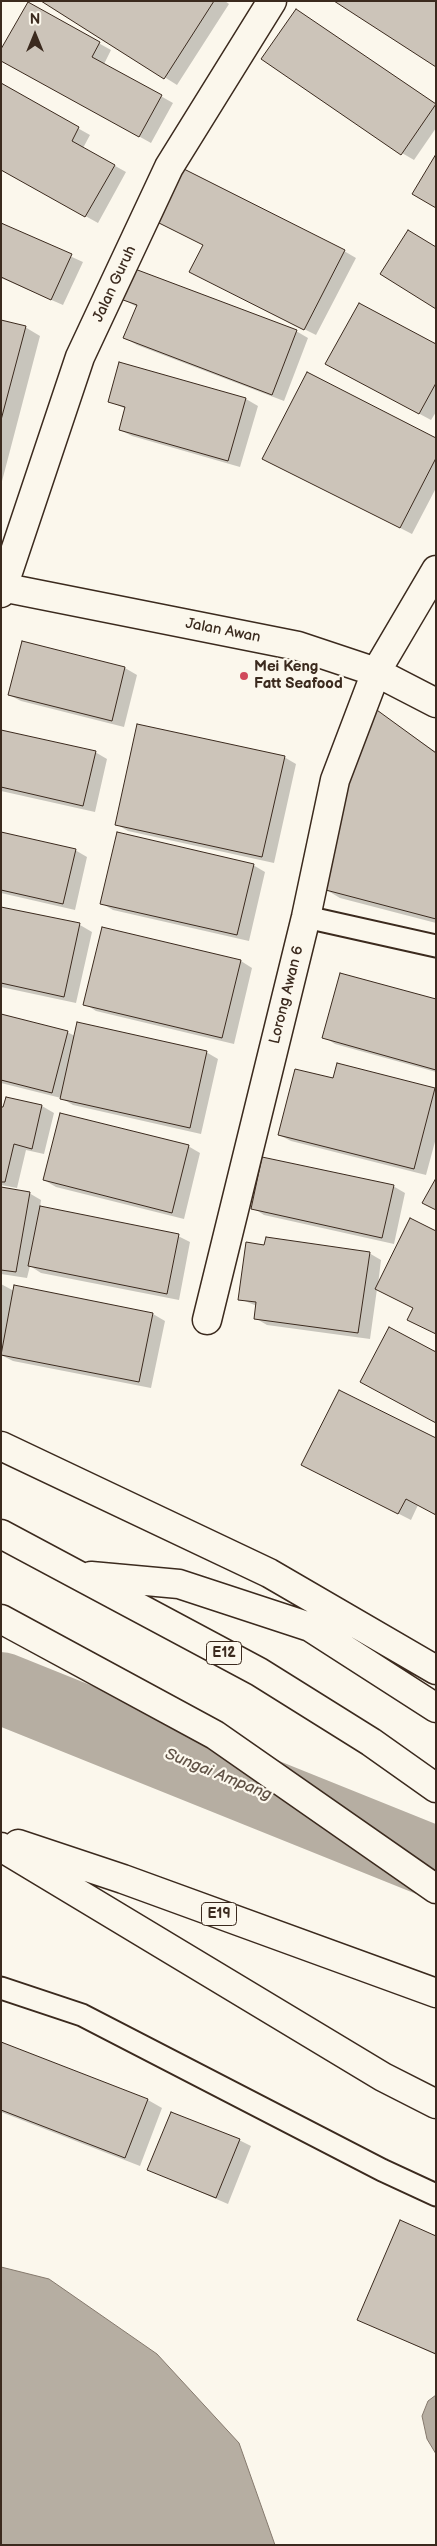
<!DOCTYPE html>
<style>
body{margin:0}
#map{position:relative;width:437px;height:2546px;overflow:hidden;background:#fbf7ec;font-family:"Balsamiq Sans",sans-serif}
canvas{display:block}
.frame{position:absolute;inset:0;border:2px solid #3b2a1e;pointer-events:none}
.north{position:absolute;left:10px;top:10px;width:50px;height:50px;-webkit-text-stroke:4px #fbf7ec;paint-order:stroke;rotate:0deg;font-size:14px;font-weight:700;line-height:20px;text-align:center;color:#3b2a1e}
.north::after{content:'';display:block;margin:auto;width:18px;height:22px;background:#3b2a1e;clip-path:polygon(50% 0,100% 100%,50% 72%,0 100%)}
</style>
<div id="map">
<canvas width="437" height="2546"></canvas>
<div class="frame"></div>
<div class="north">N</div>
</div>
<script>
const context = document.querySelector('canvas').getContext('2d');
context.lineJoin = 'round';
function fillPath(path, color) {
  context.fillStyle = color;
  context.fill(path, 'evenodd');
}
function toPath(rows) {
  const path = new Path2D();
  for (const r of rows) {
    path.moveTo(r[0], r[1]);
    for (let i = 2; i < r.length; i += 2) path.lineTo(r[i], r[i + 1]);
  }
  return path;
}
function stroke(path, color, width, dash) {
  context.strokeStyle = color;
  context.lineWidth = width;
  context.lineCap = dash ? 'butt' : 'round';
  context.setLineDash(dash || []);
  context.stroke(path);
}
function drawText(font, color, halo, rows, align = 'center') {
  context.font = font + ' "Balsamiq Sans",sans-serif';
  context.lineWidth = 4.5;
  context.setLineDash([]);
  context.textBaseline = 'middle';
  context.strokeStyle = halo;
  context.fillStyle = color;
  for (const [text, x, y, turn = 0] of rows) {
    context.save();
    context.translate(x, y);
    context.rotate((+turn || 0) * Math.PI / 180);
    context.textAlign = isNaN(turn) ? turn : align;
    if (halo) context.strokeText(text, 0, 0);
    context.fillText(text, 0, 0);
    context.restore();
  }
}
const water = toPath([
 [1,2267,49,2279,157,2354,239,2443,275,2545,1,2545,1,2267],
 [436,2395,436,2454,427,2439,422,2416,428,2401,436,2395]
]);
fillPath(water, '#b6aea2');
stroke(water, '#85796d', 1);
fillPath(toPath([
 [44,1,225,1,229,4,177,85],
 [28,4,111,50,104,64,173,103,151,143,1,60],
 [296,10,436,104,436,128,414,160,402,153],
 [1,85,90,135,83,148,126,172,98,223,1,169],
 [1,225,83,262,63,305,1,278],
 [344,251,356,258,316,335,202,278],
 [117,296,296,331,308,338,284,401,137,345,125,338,137,307],
 [1,321,25,327,40,336,1,485],
 [436,346,436,412,431,420,339,371],
 [120,363,246,399,258,406,240,467,132,436,120,430,126,409,109,401],
 [436,439,436,488,412,534,276,465],
 [125,668,137,675,124,727,21,701,9,695],
 [371,707,436,752,436,923,340,898,323,888],
 [1,731,95,752,107,759,95,812,1,791],
 [284,757,296,764,274,863,128,831,116,824],
 [1,833,75,850,87,857,75,910,1,893],
 [253,865,265,872,249,941,113,910,101,903],
 [1,908,80,925,92,932,76,1003,1,987],
 [241,961,252,968,234,1044,96,1011,85,1004],
 [436,1001,436,1072,335,1044,324,1037],
 [1,1015,67,1032,75,1036,206,1052,218,1059,201,1134,73,1105,61,1098,1,1083],
 [334,1079,436,1090,436,1138,426,1175,291,1141,279,1135],
 [7,1098,42,1106,54,1113,44,1154,26,1150,17,1188,1,1185,1,1108,4,1109],
 [188,1146,200,1153,184,1219,56,1187,44,1180],
 [393,1186,405,1193,394,1244,264,1215,253,1208],
 [1,1188,29,1193,41,1200,40,1208,178,1236,190,1242,179,1300,41,1273,30,1266,27,1278,1,1274],
 [436,1232,436,1334,409,1320,414,1308,377,1289,370,1339,267,1325,255,1318,257,1306,240,1299,369,1253,381,1260,378,1285],
 [1,1284,14,1291,15,1286,153,1314,165,1321,151,1388,13,1361,1,1355],
 [436,1440,418,1505,411,1520,314,1471],
 [1,2043,148,2100,162,2108,140,2166,1,2112],
 [239,2140,251,2146,228,2204,149,2170],
 [436,2237,436,2355,358,2319]
]), '#0003');
stroke(toPath([
 [1,1688,436,1863]
]), '#b6aea2', 72);
const building = toPath([
 [41,1,214,1,164,79,41,1],
 [334,1,436,1,436,67,334,1],
 [28,2,100,42,92,57,162,95,139,137,1,61,1,49,28,2],
 [296,9,436,104,401,155,261,59,296,9],
 [1,83,79,127,72,141,115,165,85,217,1,170,1,83],
 [436,154,436,208,412,194,436,154],
 [176,165,345,250,304,330,189,272,203,245,149,218,176,165],
 [1,223,72,254,51,300,1,277,1,223],
 [408,230,436,247,436,309,380,274,408,230],
 [127,266,297,330,272,395,123,338,137,305,115,297,127,266],
 [359,303,436,344,436,383,419,414,325,364,359,303],
 [1,320,26,326,1,420,1,320],
 [119,362,246,398,228,461,119,430,125,407,108,402,119,362],
 [307,372,436,438,436,458,400,528,262,459,307,372],
 [22,641,125,667,112,721,8,695,22,641],
 [370,705,436,753,436,919,322,889,343,782,370,705],
 [137,724,285,756,262,857,115,825,137,724],
 [1,730,96,751,83,806,1,787,1,730],
 [1,832,76,849,63,904,1,890,1,832],
 [117,832,254,864,237,935,100,904,117,832],
 [1,907,80,923,64,997,1,983,1,907],
 [102,927,241,960,222,1038,83,1005,102,927],
 [340,973,436,999,436,1070,322,1038,340,973],
 [1,1014,68,1031,52,1093,1,1080,1,1014],
 [77,1022,207,1051,190,1128,60,1099,77,1022],
 [337,1063,435,1088,414,1169,278,1135,295,1069,333,1078,337,1063],
 [6,1097,42,1105,32,1149,14,1144,5,1182,1,1182,1,1107,3,1107,6,1097],
 [60,1113,189,1145,172,1213,43,1180,60,1113],
 [262,1157,394,1185,382,1238,251,1209,262,1157],
 [436,1178,436,1210,422,1203,436,1178],
 [1,1187,30,1192,16,1272,1,1270,1,1187],
 [40,1206,179,1234,167,1294,28,1266,40,1206],
 [410,1218,436,1231,436,1334,407,1320,413,1308,375,1289,410,1218],
 [266,1237,370,1252,358,1333,254,1319,256,1302,238,1300,246,1242,264,1245,266,1237],
 [14,1285,153,1313,139,1382,1,1355,14,1285],
 [389,1327,436,1352,436,1423,360,1382,389,1327],
 [339,1390,436,1438,436,1515,406,1499,398,1514,301,1465,339,1390],
 [1,2042,148,2099,125,2158,1,2110,1,2042],
 [171,2112,240,2139,216,2198,147,2170,171,2112],
 [400,2220,436,2236,436,2354,357,2320,400,2220]
]);
fillPath(building, '#ccc4b9');
stroke(building, '#3b2a1e', 1);
const lane = toPath([
 [306,917,436,946],
 [1,1988,82,2015,382,2170,436,2195]
]);
const street = toPath([
 [1,587,298,646,376,672,436,703],
 [1,593,80,357,169,167,272,1],
 [207,1320,306,917,335,780,376,672,436,570]
]);
const highway = toPath([
 [1,1446,269,1573,436,1670],
 [1,1534,259,1672,371,1742,436,1788],
 [91,1576,179,1584,310,1627,436,1708],
 [1,1619,215,1735,436,1889],
 [18,1844,123,1879,436,1993],
 [1,1847,383,2077,436,2104]
]);
stroke(lane, '#3b2a1e', 25);
stroke(street, '#3b2a1e', 31);
stroke(highway, '#3b2a1e', 31);
stroke(lane, '#fbf7ec', 21);
stroke(street, '#fbf7ec', 28);
stroke(highway, '#fbf7ec', 28);
for (const [x, y, r, color] of [
 [244,676,5,"#d1495b"]
]) {
  const dot = new Path2D();
  dot.arc(x, y, r, 0, 2 * Math.PI);
  context.fillStyle = color;
  context.fill(dot);
  stroke(dot, '#fbf7ec', 2);
}
for (const [x, y, w] of [
 [224,1653,35],
 [219,1914,35]
]) {
  const box = new Path2D();
  box.roundRect(x - w / 2, y - 11.5, w, 23, 4);
  context.fillStyle = '#fbf7ec';
  context.fill(box);
  stroke(box, '#3b2a1e', 1);
}
drawText('bold 14px', '#3b2a1e', null, [
 ["E12",224,1653],
 ["E19",219,1914]
]);
drawText('15px', '#3b2a1e', '#fbf7ec', [
 ["Jalan Guruh",115,284,-65],
 ["Jalan Awan",223,631,11],
 ["Lorong Awan 6",287,995,-76]
]);
drawText('bold 15px', '#3b2a1e', '#fbf7ec', [
 ["Mei Keng",254,667],
 ["Fatt Seafood",254,684]
], 'left');
drawText('italic 16px', '#605246', '#fbf7ec', [
 ["Sungai Ampang",218,1775,22]
]);
</script>
